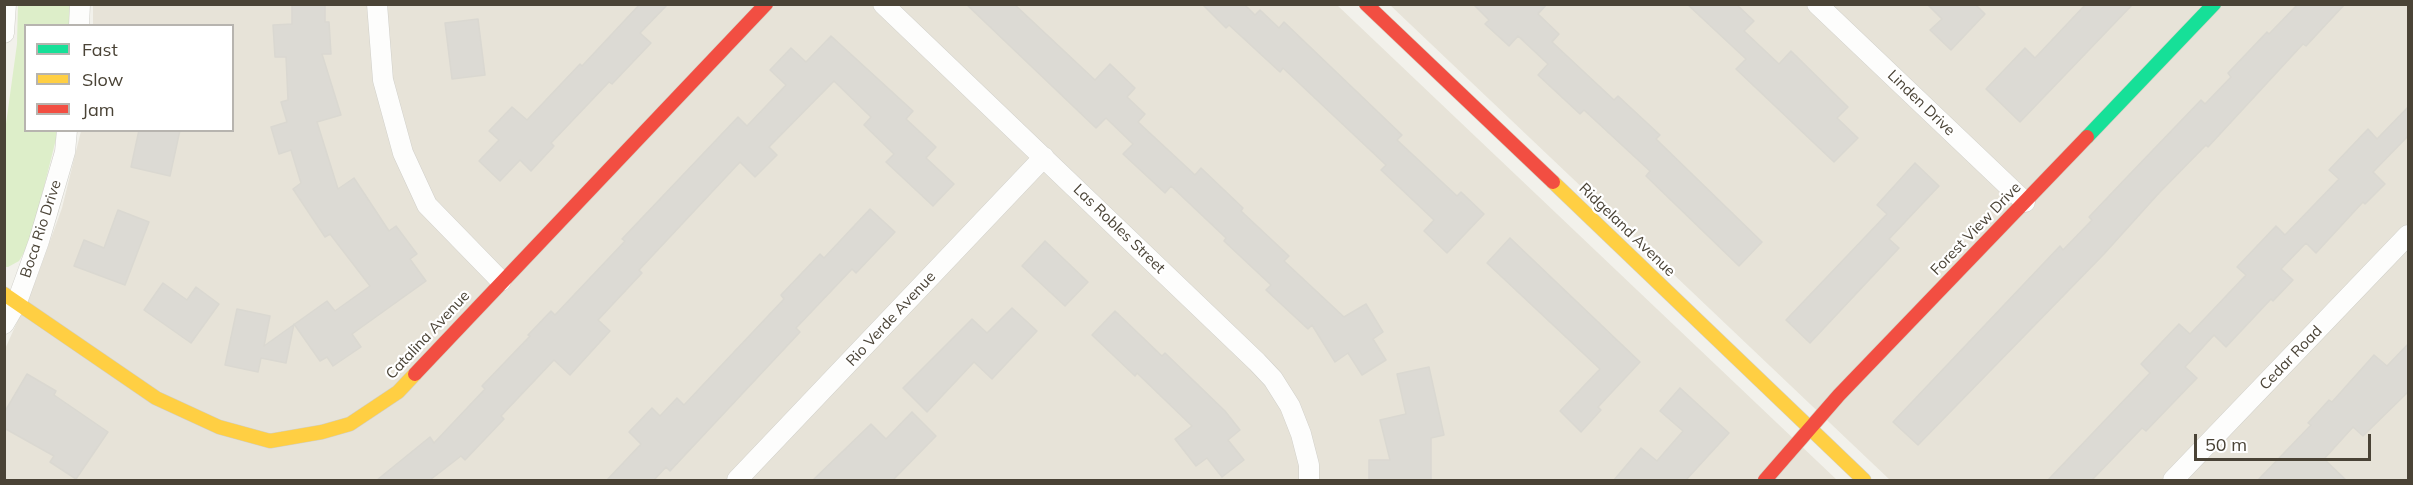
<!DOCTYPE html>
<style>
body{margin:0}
#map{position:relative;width:2413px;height:485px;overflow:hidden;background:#f2f1eb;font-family:Mulish,sans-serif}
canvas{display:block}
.frame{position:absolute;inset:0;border:6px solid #4a4336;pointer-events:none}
.legend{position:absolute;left:24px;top:24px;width:210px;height:108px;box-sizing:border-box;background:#fff;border:2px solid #b7b4af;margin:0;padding:8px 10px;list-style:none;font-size:18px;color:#4a4336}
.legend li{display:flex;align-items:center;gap:12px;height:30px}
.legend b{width:30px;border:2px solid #b7b4af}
.scale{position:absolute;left:2194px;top:434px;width:177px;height:27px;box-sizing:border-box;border:3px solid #4a4336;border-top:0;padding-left:8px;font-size:18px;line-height:21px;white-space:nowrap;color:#4a4336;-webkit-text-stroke:4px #fff;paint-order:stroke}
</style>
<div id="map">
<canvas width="2413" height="485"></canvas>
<div class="frame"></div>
<ul class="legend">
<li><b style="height:8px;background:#16e098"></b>Fast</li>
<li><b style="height:8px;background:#ffcf43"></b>Slow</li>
<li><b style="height:8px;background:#f24e42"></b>Jam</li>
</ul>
<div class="scale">50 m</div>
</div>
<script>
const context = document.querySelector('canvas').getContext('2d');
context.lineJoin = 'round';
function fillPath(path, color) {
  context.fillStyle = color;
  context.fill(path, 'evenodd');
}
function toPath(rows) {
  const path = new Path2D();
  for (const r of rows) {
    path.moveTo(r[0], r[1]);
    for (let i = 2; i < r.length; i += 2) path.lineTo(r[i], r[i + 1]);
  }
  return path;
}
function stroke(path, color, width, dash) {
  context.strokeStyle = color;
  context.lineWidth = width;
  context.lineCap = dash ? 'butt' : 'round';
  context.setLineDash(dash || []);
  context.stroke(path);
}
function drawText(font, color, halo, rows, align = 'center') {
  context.font = font + ' Mulish,sans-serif';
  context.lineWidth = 4.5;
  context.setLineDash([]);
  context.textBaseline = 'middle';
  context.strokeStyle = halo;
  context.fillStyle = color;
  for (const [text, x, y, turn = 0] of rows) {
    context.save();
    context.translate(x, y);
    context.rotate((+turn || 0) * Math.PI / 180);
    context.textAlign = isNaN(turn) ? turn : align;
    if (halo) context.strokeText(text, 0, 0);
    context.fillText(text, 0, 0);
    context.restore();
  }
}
fillPath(toPath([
 [93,4,1337,5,1837,480,5,480,5,349,36,280,62,208,81,131,232,130,232,26,93,25],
 [1390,5,2408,5,2408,480,1890,480]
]), '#e7e3d8');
fillPath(toPath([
 [18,5,72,5,71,25,26,26,26,130,58,131,36,219,25,251,19,261,8,267,5,267,5,131,17,44]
]), '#ddeec9');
const building = toPath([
 [292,4,325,4,325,22,329,22,331,54,322,54,341,115,317,122,338,189,354,178,389,231,396,226,417,254,410,259,426,281,352,334,361,347,333,366,327,357,320,361,294,324,286,363,261,358,258,372,225,365,237,309,270,316,264,346,327,301,335,311,370,286,330,234,325,237,293,189,301,183,291,150,279,154,271,127,287,122,281,102,288,100,286,57,275,57,273,25,292,24,292,4],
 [640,4,668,4,640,33,651,43,612,84,609,82,551,143,554,146,531,171,520,160,500,181,479,161,499,140,489,131,512,107,527,120,580,64,582,66,640,4],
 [966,4,1014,4,1095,80,1110,64,1135,88,1127,97,1145,114,1138,122,1195,175,1201,168,1243,208,1241,211,1289,256,1284,261,1344,317,1366,304,1383,332,1373,339,1386,360,1362,375,1348,353,1335,362,1312,325,1308,329,1266,290,1271,285,1224,241,1226,238,1171,186,1165,193,1123,154,1133,144,1106,118,1096,128,966,4],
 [1202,4,1248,4,1246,6,1255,15,1260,10,1279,28,1284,22,1402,135,1397,140,1457,196,1461,192,1484,214,1447,253,1424,231,1434,220,1381,170,1386,165,1283,68,1280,72,1229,25,1226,28,1202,4],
 [1473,4,1547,4,1538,14,1559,34,1552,42,1614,100,1618,96,1660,135,1656,139,1762,242,1739,266,1646,176,1650,171,1584,110,1580,114,1538,75,1548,64,1518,36,1509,46,1485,24,1489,20,1473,4],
 [1687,4,1736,4,1754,21,1744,31,1779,64,1791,51,1848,107,1837,118,1858,138,1834,162,1736,69,1746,59,1687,4],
 [1927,4,1975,4,1985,14,1951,50,1930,30,1942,19,1927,4],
 [2086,4,2133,4,2020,122,1986,89,2025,48,2035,58,2086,4],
 [2298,4,2345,4,2306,46,2303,44,2208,147,2206,145,2159,193,2104,254,1918,445,1893,422,2060,246,2063,250,2092,220,2089,217,2128,176,2201,100,2205,104,2231,77,2228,73,2267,32,2269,34,2298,4],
 [478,19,485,75,452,79,445,23,478,19],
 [831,36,913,111,906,119,936,147,926,158,954,184,933,206,886,162,894,154,864,125,871,117,834,81,769,147,777,155,755,177,740,162,639,270,642,273,598,320,610,331,570,375,554,360,501,416,504,419,465,460,461,456,430,480,377,480,430,437,434,443,485,389,482,386,530,336,528,335,551,311,555,315,625,241,622,239,738,117,747,126,786,85,770,70,791,48,806,62,831,36],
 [2409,106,2409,135,2373,172,2385,184,2365,204,2363,202,2316,253,2306,243,2281,269,2293,280,2273,301,2271,299,2226,347,2214,335,2185,367,2197,378,2146,431,2142,428,2092,480,2048,480,2150,373,2141,364,2179,324,2190,334,2246,275,2237,267,2276,226,2285,235,2339,179,2329,170,2368,129,2377,139,2409,106],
 [139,130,180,130,170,176,131,167,139,130],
 [1915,163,1939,186,1889,239,1899,248,1810,343,1786,320,1887,214,1877,205,1915,163],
 [870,209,895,232,856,273,852,269,796,328,800,332,670,471,666,467,654,480,607,480,641,444,629,432,652,408,660,416,677,398,684,405,784,299,781,295,820,254,824,258,870,209],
 [118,210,149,222,125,285,74,266,84,240,104,248,118,210],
 [1510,238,1640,362,1598,407,1601,410,1581,432,1560,411,1600,369,1487,263,1510,238],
 [1045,241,1088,282,1065,306,1022,266,1045,241],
 [163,283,187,300,196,287,219,304,191,343,144,310,163,283],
 [1012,308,1037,331,992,379,974,362,927,412,903,388,972,319,987,333,1012,308],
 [1115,311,1162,356,1165,353,1225,411,1240,430,1228,440,1244,460,1222,477,1207,458,1196,466,1175,439,1192,426,1137,373,1135,376,1092,335,1115,311],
 [2409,343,2409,391,2363,436,2353,427,2324,459,2346,480,2258,480,2311,425,2308,423,2329,400,2332,402,2374,355,2387,366,2409,343],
 [1429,367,1444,435,1431,438,1431,480,1369,480,1369,460,1390,460,1380,420,1406,414,1397,374,1429,367],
 [27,374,56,391,54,395,108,432,76,479,50,462,54,456,4,428,4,413,27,374],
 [1680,388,1729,433,1686,480,1614,480,1641,448,1657,461,1683,431,1660,411,1680,388],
 [912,412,936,436,893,480,813,480,871,424,886,439,912,412]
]);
fillPath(building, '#dcdad4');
stroke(building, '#dad8d1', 1.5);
const street = toPath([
 [377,4,383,80,403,153,427,205,501,281],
 [883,4,1257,362,1273,379,1290,406,1301,434,1309,465,1309,480],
 [1817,4,2025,202],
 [79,26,80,4],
 [4,33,6,4],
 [4,324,17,302,39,241,65,152,67,130],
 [737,480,1044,157],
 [2173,480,2408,235]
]);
const fast = toPath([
 [2087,137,2214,4]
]);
const slow = toPath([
 [1553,182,1864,480],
 [4,294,156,398,219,427,270,441,322,432,350,424,398,392,415,374]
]);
const jam = toPath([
 [1366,4,1553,182],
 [415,374,766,4],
 [1765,480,1839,395,2087,137]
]);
stroke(street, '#d0cfc9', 21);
stroke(fast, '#d2cfc2', 15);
stroke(slow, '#d2cfc2', 15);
stroke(jam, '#d2cfc2', 15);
stroke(street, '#fdfdfc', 20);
stroke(fast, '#16e098', 14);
stroke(slow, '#ffcf43', 14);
stroke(jam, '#f24e42', 14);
drawText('15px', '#4a4336', '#fff', [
 ["Linden Drive",1921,103,44],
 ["Boca Rio Drive",41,229,-72],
 ["Las Robles Street",1119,229,44],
 ["Forest View Drive",1976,229,-46],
 ["Ridgeland Avenue",1627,230,44],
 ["Rio Verde Avenue",891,319,-47],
 ["Catalina Avenue",428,335,-47],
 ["Cedar Road",2291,358,-46]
]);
</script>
